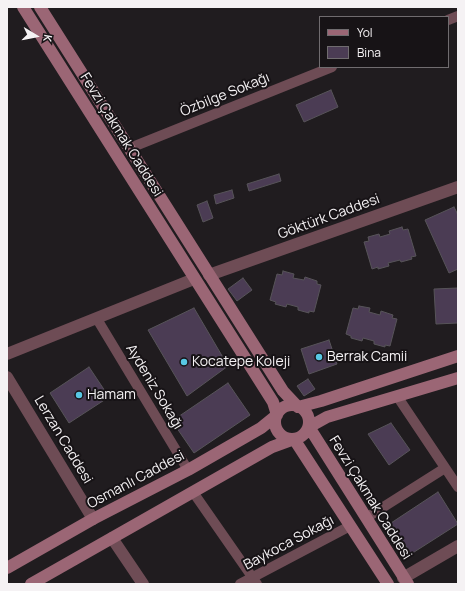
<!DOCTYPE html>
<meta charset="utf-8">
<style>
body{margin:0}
#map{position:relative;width:465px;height:591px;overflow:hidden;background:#201c1f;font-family:Manrope,sans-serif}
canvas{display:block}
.frame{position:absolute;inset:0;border:8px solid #f5f2f4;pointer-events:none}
.legend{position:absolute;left:319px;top:16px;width:130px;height:52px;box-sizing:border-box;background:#171316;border:1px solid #706c6f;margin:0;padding:5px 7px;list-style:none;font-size:12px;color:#f5f2f4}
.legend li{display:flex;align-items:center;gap:8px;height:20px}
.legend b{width:20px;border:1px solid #706c6f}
.north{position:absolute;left:16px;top:16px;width:40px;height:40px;-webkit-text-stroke:3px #171316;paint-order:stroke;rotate:100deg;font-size:11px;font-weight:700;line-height:16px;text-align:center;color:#f5f2f4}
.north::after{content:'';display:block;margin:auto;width:14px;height:18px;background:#f5f2f4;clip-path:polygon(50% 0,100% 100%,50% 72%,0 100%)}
</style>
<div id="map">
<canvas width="465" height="591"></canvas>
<div class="frame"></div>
<ul class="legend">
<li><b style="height:5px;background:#9b6675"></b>Yol</li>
<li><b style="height:11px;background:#4b3c54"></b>Bina</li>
</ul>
<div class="north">K</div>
</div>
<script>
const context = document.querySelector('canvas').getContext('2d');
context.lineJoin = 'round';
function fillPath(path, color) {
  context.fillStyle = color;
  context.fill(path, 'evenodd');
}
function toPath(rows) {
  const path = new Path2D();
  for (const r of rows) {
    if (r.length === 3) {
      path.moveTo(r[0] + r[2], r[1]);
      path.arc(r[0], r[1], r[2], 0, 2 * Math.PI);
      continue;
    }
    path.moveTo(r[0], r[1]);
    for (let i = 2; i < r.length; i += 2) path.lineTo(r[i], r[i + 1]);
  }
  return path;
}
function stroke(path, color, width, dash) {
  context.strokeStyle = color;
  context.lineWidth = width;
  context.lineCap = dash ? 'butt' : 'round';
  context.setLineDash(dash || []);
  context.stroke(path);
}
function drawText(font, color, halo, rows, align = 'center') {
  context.font = font + ' Manrope,sans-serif';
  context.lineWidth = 4;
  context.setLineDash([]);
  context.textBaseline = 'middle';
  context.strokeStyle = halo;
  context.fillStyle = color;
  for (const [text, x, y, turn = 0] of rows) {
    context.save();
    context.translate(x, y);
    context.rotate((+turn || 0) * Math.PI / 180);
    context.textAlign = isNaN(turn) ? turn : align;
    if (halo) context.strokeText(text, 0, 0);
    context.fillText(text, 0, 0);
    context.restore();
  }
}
const building = toPath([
 [331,90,338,107,304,122,296,105,331,90],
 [279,174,281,181,249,191,247,184,279,174],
 [232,190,234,198,216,204,214,195,232,190],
 [207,201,213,218,203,222,197,205,207,201],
 [454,207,458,215,458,269,449,273,425,220,454,207],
 [402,227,403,230,408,229,416,256,411,257,412,259,401,262,400,260,388,263,389,266,378,269,378,267,372,269,364,242,369,241,368,237,379,234,380,237,390,234,389,231,402,227],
 [283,271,294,274,293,278,304,280,305,277,317,281,317,284,321,285,314,312,309,311,309,313,298,310,298,307,287,304,286,307,275,304,276,302,270,300,277,274,282,275,283,271],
 [243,278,252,290,237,301,228,289,243,278],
 [458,288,458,323,436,324,434,289,458,288],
 [359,306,370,308,369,312,380,315,381,311,393,315,392,318,397,319,390,346,385,345,385,347,374,344,374,341,363,338,362,341,351,338,351,336,346,334,353,308,358,309,359,306],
 [194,308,228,366,187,396,148,330,194,308],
 [329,340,337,364,309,374,301,349,329,340],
 [89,367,109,397,69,423,50,393,89,367],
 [308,379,315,389,304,396,297,386,308,379],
 [228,383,250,415,194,453,172,421,228,383],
 [391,423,410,450,389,465,368,434,391,423],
 [438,492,458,524,411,554,391,523,438,492]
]);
fillPath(building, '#4b3c54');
stroke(building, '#575459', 1);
stroke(toPath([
 [448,20,458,16],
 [130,148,332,67],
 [97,319,188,470],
 [397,396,458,487],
 [193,492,257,584],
 [366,518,445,468],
 [240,584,350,526]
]), '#6e4c55', 10);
stroke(toPath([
 [209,275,458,187],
 [7,354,194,279],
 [7,377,93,519],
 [112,538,143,584],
 [403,578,458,546]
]), '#6e4c55', 12);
stroke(toPath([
 [23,7,273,402,277,415],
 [40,7,283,391,298,407],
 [292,422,17],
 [298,407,321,401,458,356],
 [309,427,408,584],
 [309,427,327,417,458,378],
 [294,439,388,584],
 [7,568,93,519,188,470,261,428,277,415],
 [31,584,272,447,294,439]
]), '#9b6675', 12);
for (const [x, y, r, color] of [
 [319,357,4,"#58c8e4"],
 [184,362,4,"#58c8e4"],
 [79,395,4,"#58c8e4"]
]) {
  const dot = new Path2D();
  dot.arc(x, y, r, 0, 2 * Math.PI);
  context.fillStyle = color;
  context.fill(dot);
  stroke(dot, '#171316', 1.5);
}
drawText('14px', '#f5f2f4', '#171316', [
 ["Özbilge Sokağı",225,95,-22],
 ["Fevzi Çakmak Caddesi",121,135,58],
 ["Göktürk Caddesi",329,217,-20],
 ["Aydeniz Sokağı",154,387,59],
 ["Lerzan Caddesi",63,440,59],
 ["Osmanlı Caddesi",136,480,-28],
 ["Fevzi Çakmak Caddesi",370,498,58],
 ["Baykoca Sokağı",289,543,-28]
]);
drawText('14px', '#f5f2f4', '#171316', [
 ["Berrak Camii",327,357],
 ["Kocatepe Koleji",192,362],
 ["Hamam",87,395]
], 'left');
</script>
